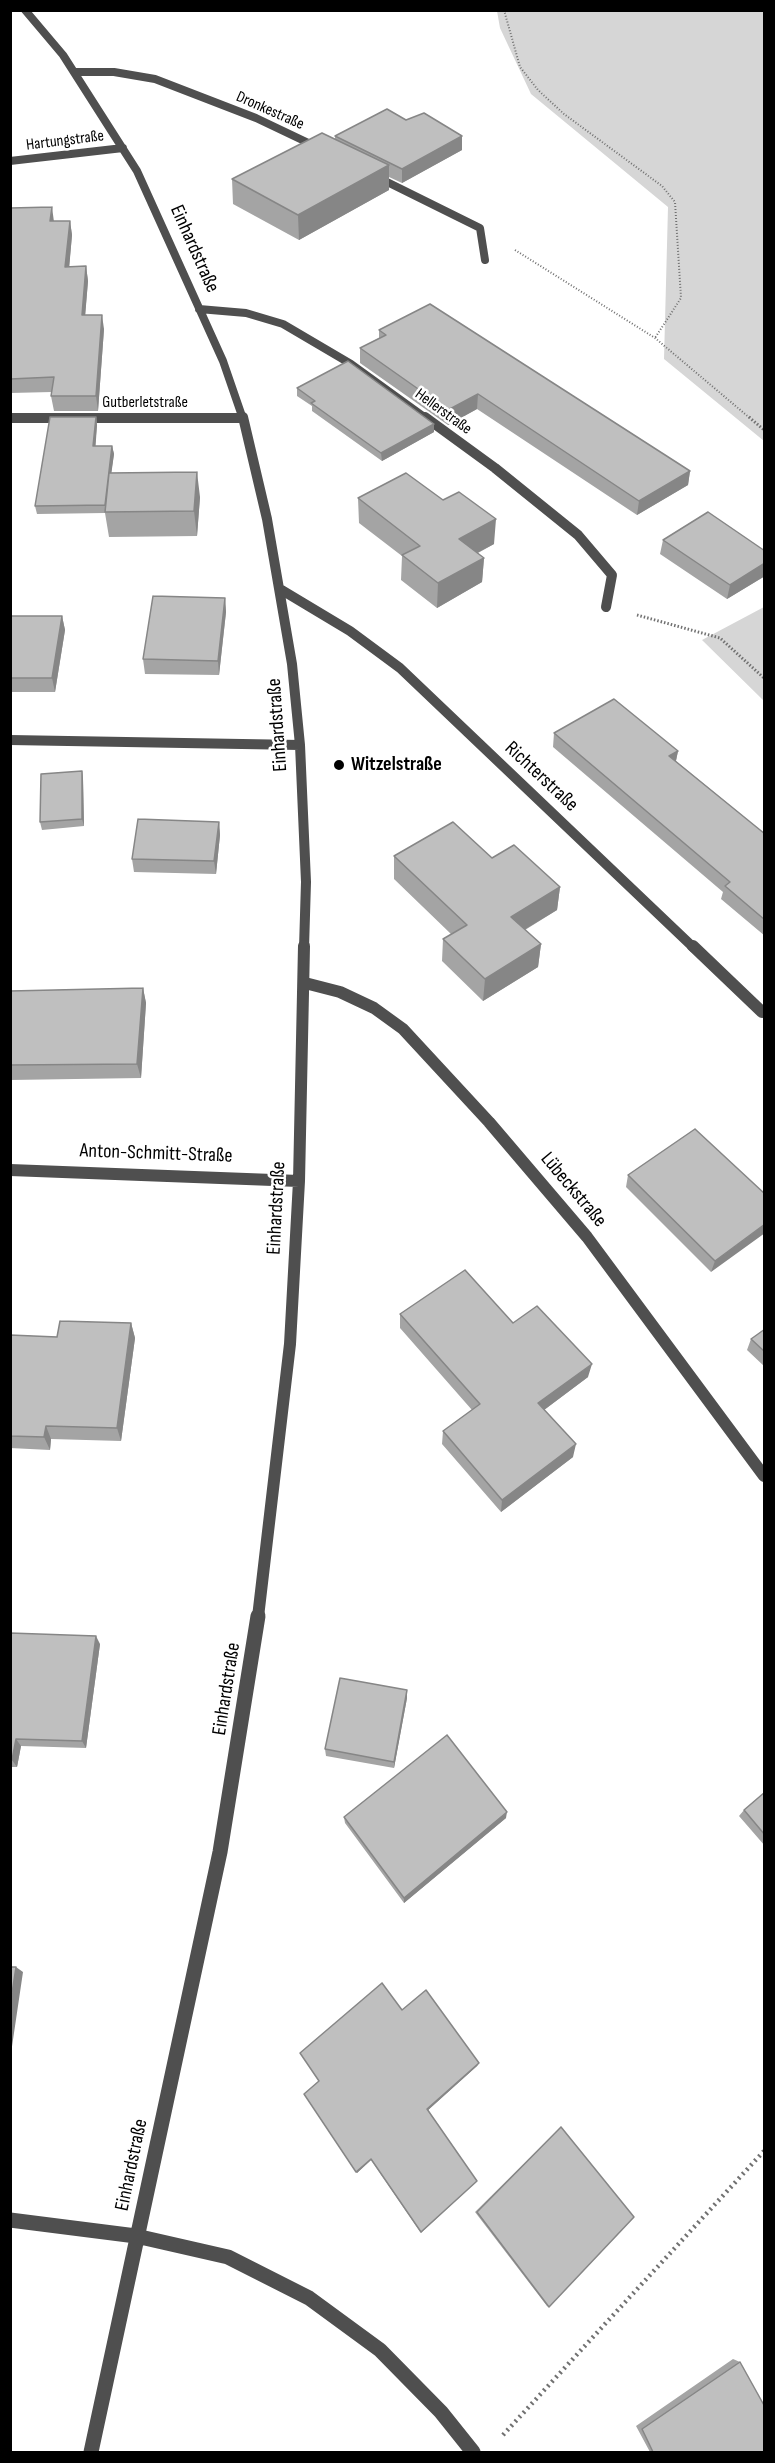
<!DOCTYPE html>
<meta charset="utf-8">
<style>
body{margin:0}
#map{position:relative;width:775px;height:2463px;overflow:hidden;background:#fff;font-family:"Sofia Sans Condensed",sans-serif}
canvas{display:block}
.frame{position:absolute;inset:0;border:12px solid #000;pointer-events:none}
</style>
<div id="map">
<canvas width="775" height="2463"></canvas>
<div class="frame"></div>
</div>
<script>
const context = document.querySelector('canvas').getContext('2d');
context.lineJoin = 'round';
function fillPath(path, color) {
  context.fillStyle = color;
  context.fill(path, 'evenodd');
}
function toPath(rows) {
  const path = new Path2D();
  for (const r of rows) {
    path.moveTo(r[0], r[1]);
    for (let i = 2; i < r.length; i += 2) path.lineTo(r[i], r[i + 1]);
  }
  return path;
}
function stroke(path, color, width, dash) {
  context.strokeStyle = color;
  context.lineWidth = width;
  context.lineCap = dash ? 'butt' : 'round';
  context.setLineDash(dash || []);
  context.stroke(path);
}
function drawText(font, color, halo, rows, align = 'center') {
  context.font = font + ' "Sofia Sans Condensed",sans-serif';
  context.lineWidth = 5;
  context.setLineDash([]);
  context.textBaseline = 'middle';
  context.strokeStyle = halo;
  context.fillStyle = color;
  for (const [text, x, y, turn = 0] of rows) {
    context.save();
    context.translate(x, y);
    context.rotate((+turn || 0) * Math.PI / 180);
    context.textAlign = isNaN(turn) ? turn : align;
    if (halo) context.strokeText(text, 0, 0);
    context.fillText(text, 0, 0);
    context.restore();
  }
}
fillPath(toPath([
 [497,11,764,11,764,441,664,359,668,207,531,94,500,28],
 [764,607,764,701,702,640]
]), '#d6d6d6');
stroke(toPath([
 [504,10,520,67,538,90,564,114,662,186,675,202,681,298,655,338],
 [515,250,655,338,751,419]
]), '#717171', 2, [1, 2]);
stroke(toPath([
 [749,417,764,430],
 [637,615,720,638,764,678]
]), '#717171', 3, [1.5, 2]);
stroke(toPath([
 [503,2435,764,2151]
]), '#717171', 4.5, [2, 4]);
stroke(toPath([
 [25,10,63,55,137,171,223,361,243,419],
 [74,72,114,72,155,79,256,118,319,148],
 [10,161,123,148],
 [375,176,480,228,485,260],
 [199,309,246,313,283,324,351,364,427,419],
 [10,418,243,418]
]), '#4f4f4f', 8);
stroke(toPath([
 [243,417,267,519,292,664,300,745,306,882,304,948],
 [425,417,495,468,578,535,612,575,606,607],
 [10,418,243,418],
 [280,589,350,631,400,668,694,948],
 [10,740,300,745]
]), '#4f4f4f', 10);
stroke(toPath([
 [693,946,762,1012],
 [305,983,340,992,374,1008,403,1029,489,1122,587,1237,764,1476],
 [10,1170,299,1181],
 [258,1617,290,1344,299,1181,304,946]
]), '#4f4f4f', 12);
stroke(toPath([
 [10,2220,136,2236,228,2257,309,2298,380,2350,441,2412,473,2452],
 [91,2452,220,1852,258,1616]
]), '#4f4f4f', 15);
fillPath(toPath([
 [335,136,462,150,402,183,389,177,389,190,299,240,233,204,232,179,335,139],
 [10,208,54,221,70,221,72,235,69,267,86,266,88,281,85,315,104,329,98,411,54,411,51,396,52,392,10,393],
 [379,330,690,471,688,485,637,515,477,409,448,425,360,363,360,348,379,338],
 [297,388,434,424,434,432,382,461,312,411,312,406,297,396],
 [96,417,97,425,95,446,112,446,114,454,111,473,200,497,197,536,109,537,105,513,37,514,35,506],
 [358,498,494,544,478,553,484,558,482,582,437,608,401,580,402,556,359,523],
 [663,540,765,551,765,576,727,599,660,554],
 [225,598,226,612,219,675,145,674,143,659],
 [10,616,62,616,65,630,55,692,10,692],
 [554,733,678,751,676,761,765,834,765,936,721,899,723,892,553,747],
 [82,771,83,779,84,826,42,830,40,822],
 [219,822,220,835,216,874,134,872,132,859],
 [394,856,492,858,560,887,557,910,525,930,541,944,538,967,483,1001,442,961,443,939,451,934,394,879],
 [143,988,146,1003,141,1078,10,1080,10,991],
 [628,1175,765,1194,711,1272,626,1187],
 [400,1314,513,1323,588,1377,544,1410,573,1457,501,1512,442,1444,443,1431,472,1410,400,1328],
 [131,1323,135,1338,121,1441,51,1439,50,1450,10,1448,10,1335,57,1337],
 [765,1329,765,1367,747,1350,751,1339],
 [10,1633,100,1644,86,1748,21,1746,17,1767,10,1767],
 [407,1698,394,1768,326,1756,325,1749],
 [765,1792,765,1846,739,1816,744,1810],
 [344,1817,506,1818,404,1903,345,1823],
 [402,2010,479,2063,477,2066,428,2110,477,2181,421,2233,371,2160,357,2173,304,2094,319,2081,300,2053],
 [561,2127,549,2307,547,2306,475,2212],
 [733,2359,740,2362,765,2452,650,2452,636,2426]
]), '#a4a4a4');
fillPath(toPath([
 [462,136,462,150,402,183,402,169],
 [389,165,389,190,299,240,298,215],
 [52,207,54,222,50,221],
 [70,221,72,235,68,281,65,267],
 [86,266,88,281,84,330,82,315],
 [102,315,104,329,98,411,96,396],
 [478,394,477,409,448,425,448,410],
 [96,417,97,425,95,454,93,446],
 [434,424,434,432,382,461,381,453],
 [112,446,114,454,106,513,105,505],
 [690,471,688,485,637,515,639,501],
 [197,472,200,497,197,536,194,511],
 [496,519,494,544,458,563,459,539],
 [484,558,482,582,437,608,438,583],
 [765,563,765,576,727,599,730,585],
 [225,598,226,612,219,675,218,661],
 [62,616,65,630,55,692,52,678],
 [678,751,675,765,669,756],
 [82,771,83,779,84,826,82,819],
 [10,800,12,808,12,852,10,848],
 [219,822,220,835,216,874,214,861],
 [560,887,557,910,509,939,511,917],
 [541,944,538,967,483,1001,485,979],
 [143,988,146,1003,141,1078,137,1064],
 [765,1224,765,1233,711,1272,715,1261],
 [131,1323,135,1338,121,1441,117,1428],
 [592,1364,588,1377,536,1416,538,1403],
 [46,1426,51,1439,50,1450,44,1437],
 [576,1444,573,1457,501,1512,502,1500],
 [96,1636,100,1644,86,1748,82,1741],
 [407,1690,407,1698,394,1768,394,1762],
 [16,1739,21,1746,17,1767,12,1760],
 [507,1812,506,1818,404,1903,404,1898],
 [16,1967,23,1972,10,2060,10,2006],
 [479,2063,477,2066,426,2112,427,2109],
 [371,2159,371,2160,357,2173,356,2172]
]), '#868686');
const building = toPath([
 [387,109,406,120,424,113,462,136,402,169,335,136,387,109],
 [322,133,389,165,298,215,232,179,322,133],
 [52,207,50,221,70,221,65,267,86,266,82,315,102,315,96,396,51,396,54,377,10,379,10,208,52,207],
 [430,304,690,471,639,501,478,394,448,410,360,348,386,335,379,330,430,304],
 [348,361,434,424,381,453,311,403,315,401,297,388,348,361],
 [50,417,96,417,93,446,112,446,105,505,35,506,50,417],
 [197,472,194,511,105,512,109,473,197,472],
 [406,473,443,500,459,492,496,519,459,539,484,558,438,583,402,555,420,546,358,498,406,473],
 [708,512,765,551,765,563,730,585,663,540,708,512],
 [153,596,225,598,218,661,143,659,153,596],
 [10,616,62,616,52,678,10,678,10,616],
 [614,699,678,751,669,756,765,834,765,920,725,886,730,882,554,733,614,699],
 [82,771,82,819,40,822,41,774,82,771],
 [138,819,219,822,214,861,132,859,138,819],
 [453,822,492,858,514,845,560,887,511,917,541,944,485,979,443,939,467,925,394,856,453,822],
 [143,988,137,1064,10,1065,10,991,143,988],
 [695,1129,765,1194,765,1224,715,1261,628,1175,695,1129],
 [465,1270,513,1323,537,1306,592,1364,538,1403,576,1444,502,1500,443,1431,480,1404,400,1314,465,1270],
 [60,1321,131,1323,117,1428,46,1426,44,1437,10,1436,10,1335,57,1337,60,1321],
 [765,1329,765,1352,751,1339,765,1329],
 [10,1633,96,1636,82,1741,16,1739,12,1760,10,1760,10,1633],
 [340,1678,407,1690,394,1762,325,1749,340,1678],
 [447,1735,507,1812,404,1898,344,1817,447,1735],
 [765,1792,765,1835,744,1810,765,1792],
 [10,1967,16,1967,10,2006,10,1967],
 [382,1983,402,2010,426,1990,479,2063,427,2109,477,2181,421,2232,371,2159,356,2172,304,2094,319,2081,300,2053,382,1983],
 [561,2127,634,2217,549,2307,477,2212,561,2127],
 [740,2362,765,2407,765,2452,653,2452,642,2429,740,2362]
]);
fillPath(building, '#bfbfbf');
stroke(building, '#868686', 1.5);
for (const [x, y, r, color] of [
 [339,765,6,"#000"]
]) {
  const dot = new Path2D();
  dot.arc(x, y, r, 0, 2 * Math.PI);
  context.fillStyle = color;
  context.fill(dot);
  stroke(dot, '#fff', 2);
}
drawText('16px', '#000', '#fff', [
 ["Dronkestraße",270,111,24],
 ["Hartungstraße",65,141,-7],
 ["Gutberletstraße",145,403],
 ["Hellerstraße",443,412,36]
]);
drawText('20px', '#000', '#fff', [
 ["Einhardstraße",194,249,66],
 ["Einhardstraße",278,725,-94],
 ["Richterstraße",541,777,43],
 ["Anton-Schmitt-Straße",156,1154,2],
 ["Lübeckstraße",573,1190,50],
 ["Einhardstraße",277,1208,-87],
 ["Einhardstraße",227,1689,-81],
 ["Einhardstraße",132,2165,-78]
]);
drawText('bold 20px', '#000', '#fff', [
 ["Witzelstraße",351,765]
], 'left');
</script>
